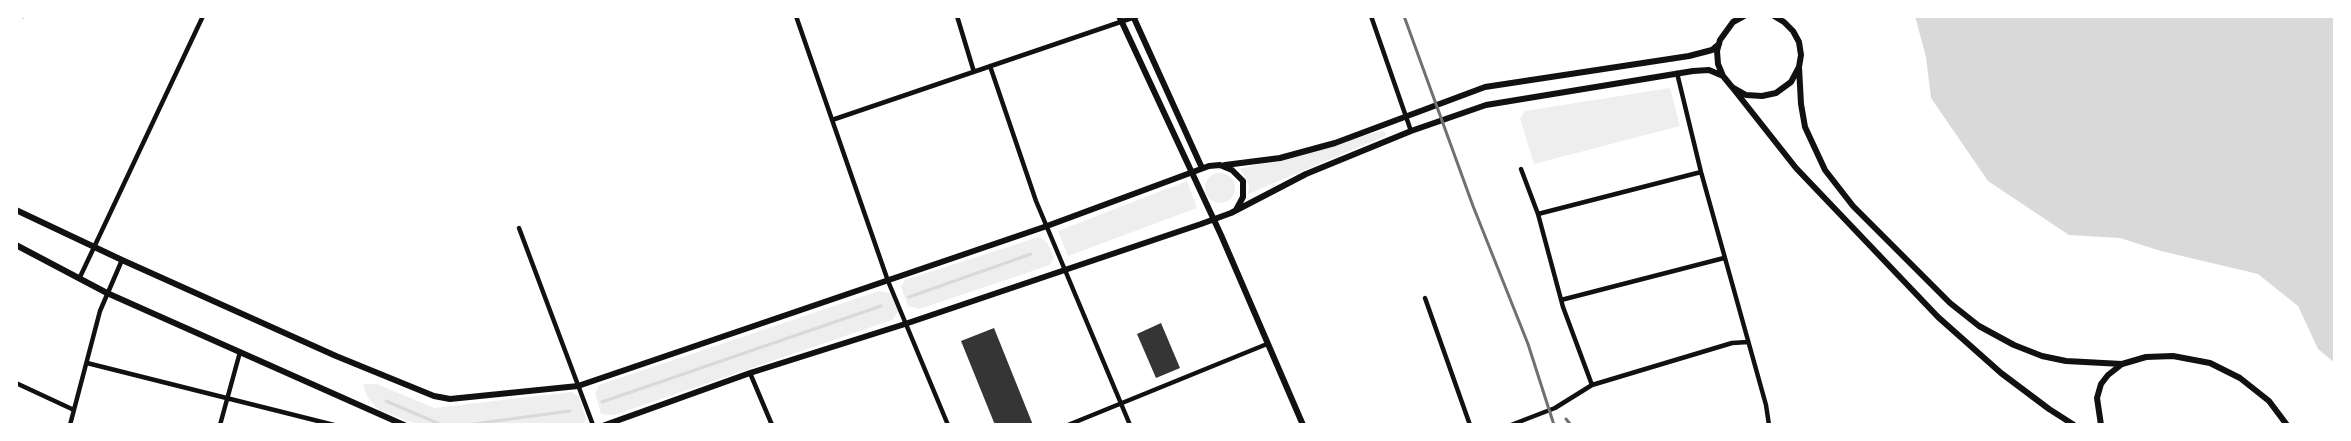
<!DOCTYPE html>
<style>
body{margin:0}
#map{position:relative;width:2351px;height:441px;overflow:hidden;background:#fff;font-family:Quicksand,sans-serif}
canvas{display:block}
.frame{position:absolute;inset:0;border:18px solid #fff;pointer-events:none}
</style>
<div id="map">
<canvas width="2351" height="441"></canvas>
<div class="frame"></div>
</div>
<script>
const context = document.querySelector('canvas').getContext('2d');
context.lineJoin = 'round';
function fillPath(path, color) {
  context.fillStyle = color;
  context.fill(path, 'evenodd');
}
function toPath(rows) {
  const path = new Path2D();
  for (const r of rows) {
    if (r.length === 3) {
      path.moveTo(r[0] + r[2], r[1]);
      path.arc(r[0], r[1], r[2], 0, 2 * Math.PI);
      continue;
    }
    path.moveTo(r[0], r[1]);
    for (let i = 2; i < r.length; i += 2) path.lineTo(r[i], r[i + 1]);
  }
  return path;
}
function stroke(path, color, width, dash) {
  context.strokeStyle = color;
  context.lineWidth = width;
  context.lineCap = dash ? 'butt' : 'round';
  context.setLineDash(dash || []);
  context.stroke(path);
}
fillPath(toPath([
 [1670,88,1680,126,1534,164,1520,118,1525,111],
 [1382,131,1386,133,1385,136,1248,194,1249,185,1240,169],
 [1220,188,15],
 [1187,181,1197,208,1068,256,1058,231],
 [1039,237,1047,242,1054,258,1050,265,919,309,908,306,901,287,905,280],
 [879,291,890,293,899,311,892,320,614,415,601,414,595,393,599,385],
 [363,384,377,384,434,408,571,392,579,396,586,419,583,425,419,425,379,410,368,398]
]), '#eee');
fillPath(toPath([
 [1915,16,2335,16,2335,363,2318,349,2298,306,2258,274,2161,251,2120,238,2069,235,1988,181,1931,98,1926,57]
]), '#d9d9d9');
stroke(toPath([
 [909,297,1031,254],
 [386,401,442,425],
 [602,402,881,306],
 [466,425,570,411]
]), '#d9d9d9', 3);
fillPath(toPath([
 [1161,323,1180,368,1156,378,1137,334],
 [994,328,1033,425,995,425,961,341]
]), '#353535');
stroke(toPath([
 [23,16,24,16],
 [796,16,888,281,948,425],
 [957,16,974,72],
 [1371,16,1411,131],
 [990,66,1036,201,1130,425],
 [1677,73,1701,172,1766,405,1769,425],
 [832,120,1138,16],
 [1521,169,1538,214,1563,307,1592,385],
 [1538,214,1701,172],
 [519,228,593,425],
 [80,277,203,16],
 [1425,298,1470,425],
 [1561,300,1724,258],
 [87,363,334,425],
 [750,373,772,425],
 [16,383,74,410],
 [70,425,100,311,122,260],
 [220,425,240,352],
 [1068,425,1267,344],
 [1511,425,1555,408,1592,385,1732,343,1748,342]
]), '#111', 4.5);
stroke(toPath([
 [1119,16,1221,235,1303,425],
 [1133,16,1202,168],
 [1744,16,1733,22,1720,40,1717,51,1718,64,1723,76,1732,87,1746,95,1762,96,1776,93,1791,82,1799,67,1801,55,1799,42,1793,31,1784,22,1774,16],
 [1799,67,1801,104,1805,127,1825,170,1853,206,1950,303,1979,326,2014,345,2042,356,2066,361,2122,364],
 [1732,87,1796,168,1938,317,2001,373,2049,409,2074,425],
 [1225,165,1280,158,1335,143,1485,87,1689,56,1712,50,1719,44],
 [16,210,122,260,336,356,434,396,450,399,578,386,1047,226,1209,166,1220,165,1232,170,1243,181,1243,197,1236,210],
 [16,245,107,293,404,425],
 [605,425,750,373,905,324,1201,224,1231,213,1306,174,1411,131,1486,105,1693,71,1709,70,1723,76],
 [2101,425,2097,398,2101,384,2108,375,2122,364,2146,357,2173,356,2210,363,2240,378,2269,401,2287,425]
]), '#111', 6);
stroke(toPath([
 [1404,16,1473,206,1528,344,1554,425],
 [1566,419,1571,425]
]), '#707070', 3);
</script>
